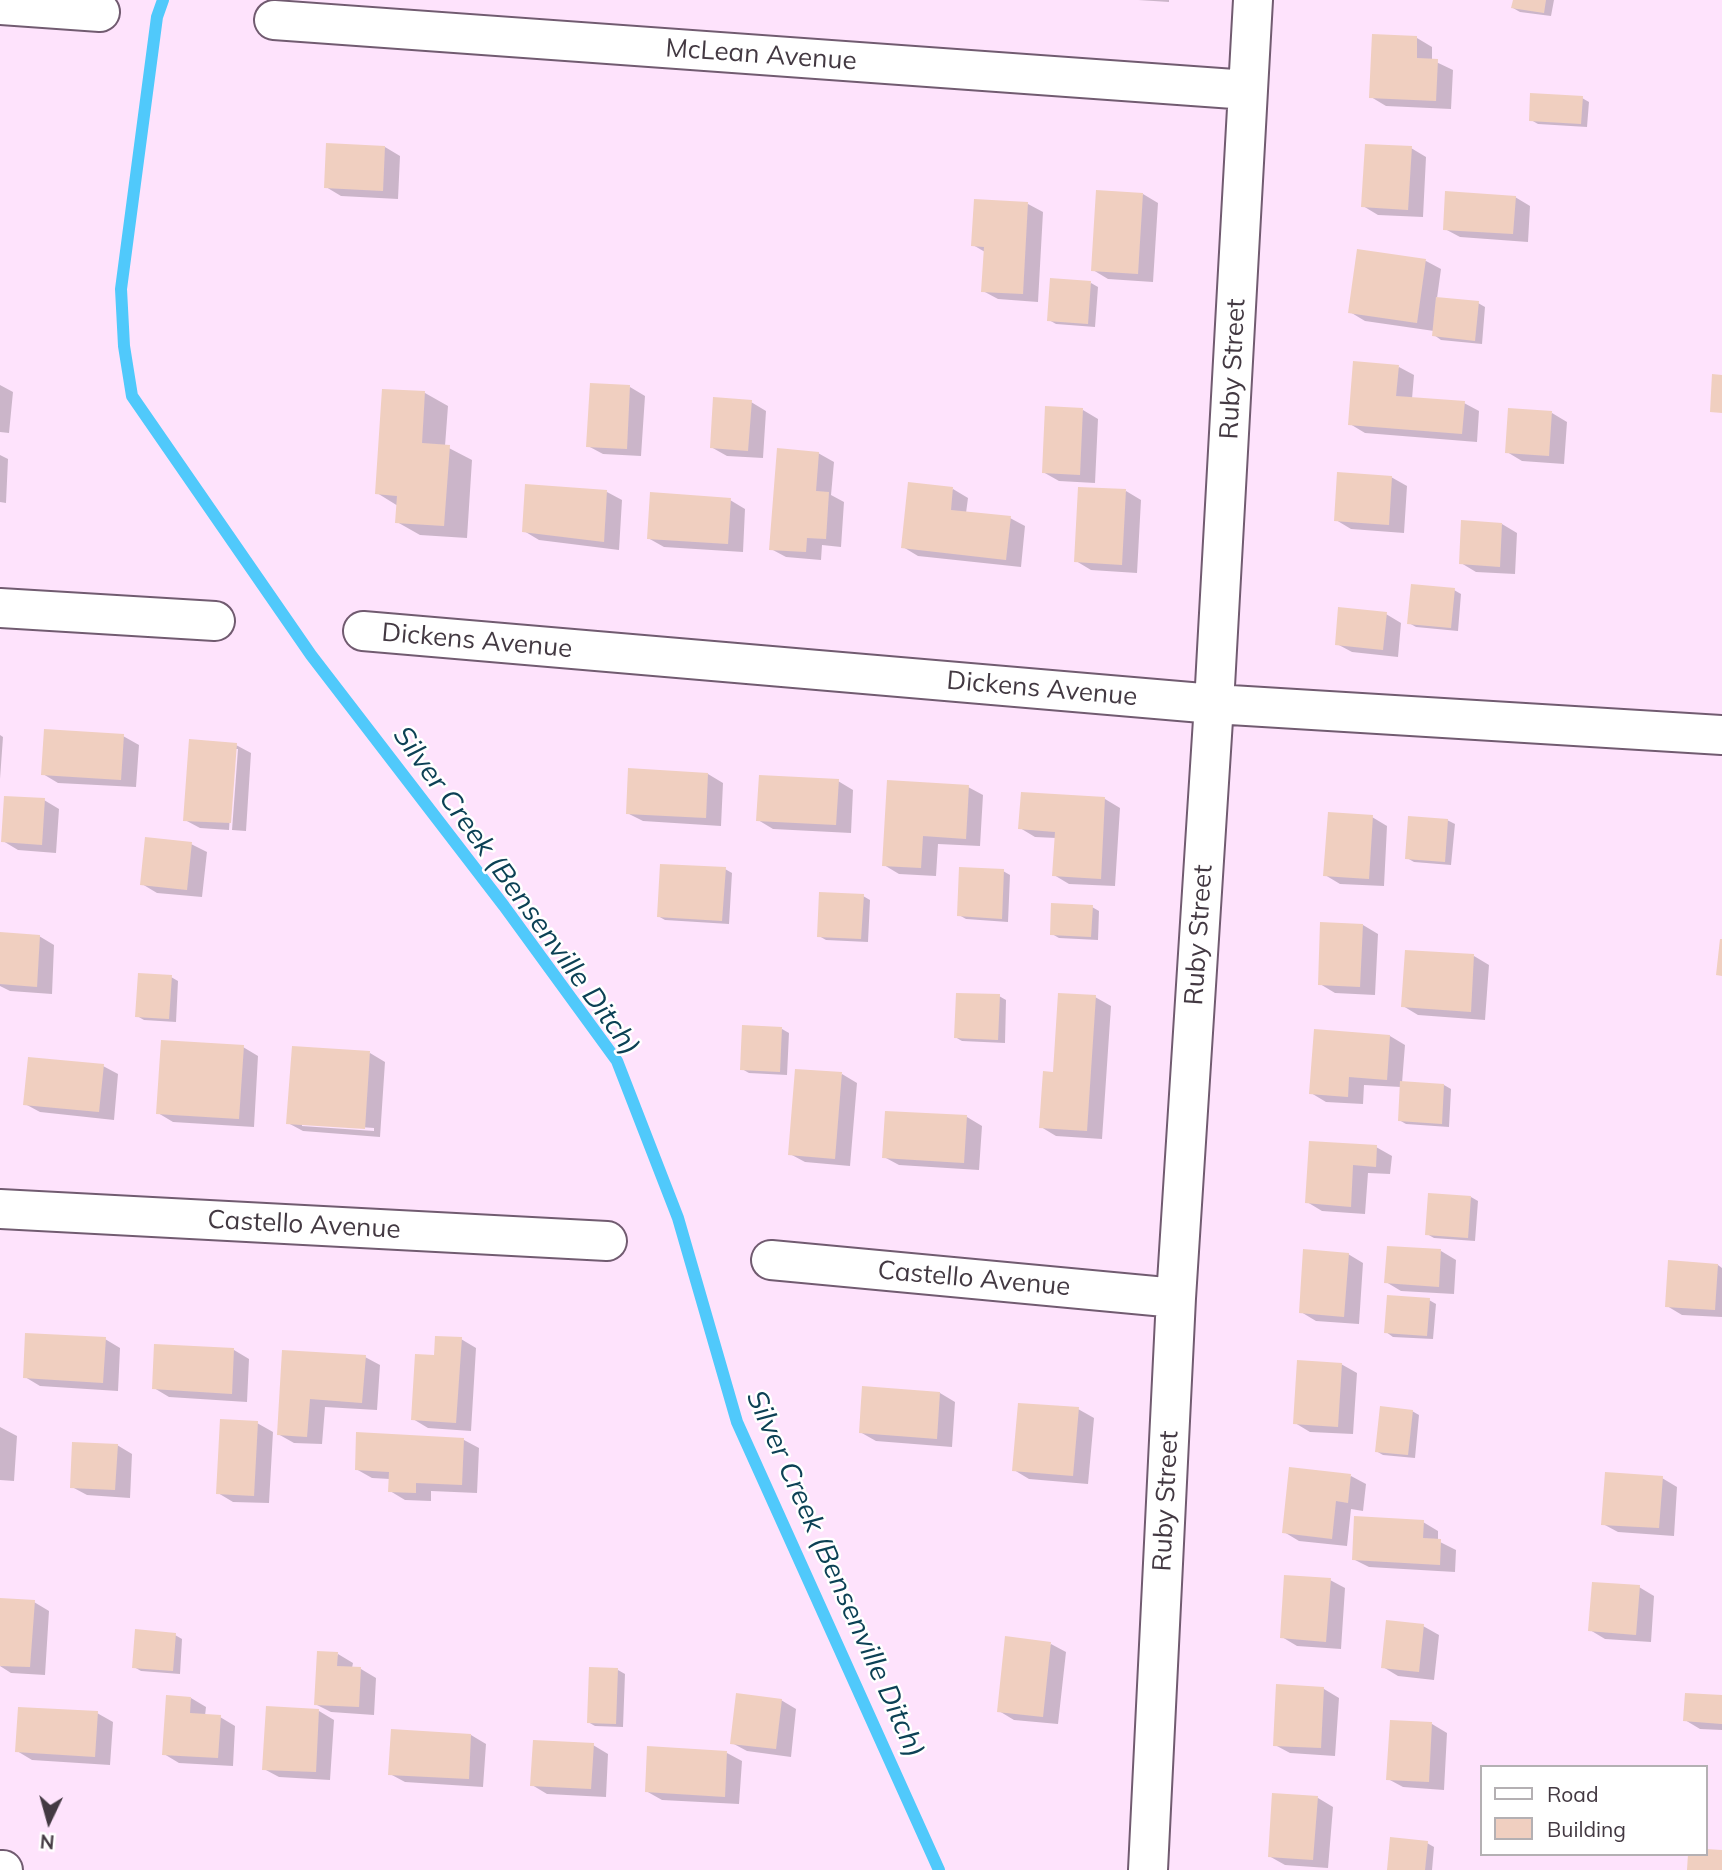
<!DOCTYPE html>
<style>
body{margin:0}
#map{position:relative;width:1722px;height:1870px;overflow:hidden;background:#fee3fc;font-family:Mulish,sans-serif}
canvas{display:block}
.legend{position:absolute;left:1480px;top:1765px;width:228px;height:91px;box-sizing:border-box;background:#fff;border:2px solid #b4b0b3;margin:0;padding:9px 12px;list-style:none;font-size:21px;color:#433942}
.legend li{display:flex;align-items:center;gap:14px;height:35px}
.legend b{width:35px;border:2px solid #b4b0b3}
.north{position:absolute;left:14px;top:1786px;width:70px;height:70px;-webkit-text-stroke:5px #fff;paint-order:stroke;rotate:185deg;font-size:19px;font-weight:700;line-height:28px;text-align:center;color:#433942}
.north::after{content:'';display:block;margin:auto;width:24px;height:32px;background:#433942;clip-path:polygon(50% 0,100% 100%,50% 72%,0 100%)}
</style>
<div id="map">
<canvas width="1722" height="1870"></canvas>
<ul class="legend">
<li><b style="height:9px;background:#fff"></b>Road</li>
<li><b style="height:19px;background:#f0cfc0"></b>Building</li>
</ul>
<div class="north">N</div>
</div>
<script>
const context = document.querySelector('canvas').getContext('2d');
context.lineJoin = 'round';
function fillPath(path, color) {
  context.fillStyle = color;
  context.fill(path, 'evenodd');
}
function toPath(rows) {
  const path = new Path2D();
  for (const r of rows) {
    path.moveTo(r[0], r[1]);
    for (let i = 2; i < r.length; i += 2) path.lineTo(r[i], r[i + 1]);
  }
  return path;
}
function stroke(path, color, width, dash) {
  context.strokeStyle = color;
  context.lineWidth = width;
  context.lineCap = dash ? 'butt' : 'round';
  context.setLineDash(dash || []);
  context.stroke(path);
}
function drawText(font, color, halo, rows, align = 'center') {
  context.font = font + ' Mulish,sans-serif';
  context.lineWidth = 5;
  context.setLineDash([]);
  context.textBaseline = 'middle';
  context.strokeStyle = halo;
  context.fillStyle = color;
  for (const [text, x, y, turn = 0] of rows) {
    context.save();
    context.translate(x, y);
    context.rotate((+turn || 0) * Math.PI / 180);
    context.textAlign = isNaN(turn) ? turn : align;
    if (halo) context.strokeText(text, 0, 0);
    context.fillText(text, 0, 0);
    context.restore();
  }
}
fillPath(toPath([
 [1138,0,1169,0,1169,2],
 [1514,0,1554,0,1551,16,1520,12,1513,8],
 [1417,38,1432,47,1432,60,1453,70,1451,109,1386,106,1371,97],
 [1582,98,1589,102,1587,127,1538,124,1531,120],
 [385,147,400,156,398,199,341,196,326,187],
 [1411,148,1426,157,1423,217,1378,215,1363,206],
 [1143,194,1158,203,1153,282,1108,279,1093,270],
 [1515,197,1530,206,1528,242,1460,237,1445,229],
 [1028,204,1043,212,1038,302,998,299,983,291,985,252,973,245],
 [1358,251,1426,261,1441,269,1437,298,1478,303,1485,307,1482,344,1441,340,1434,335,1434,331,1365,321,1350,312],
 [1091,283,1098,287,1095,327,1056,324,1049,320],
 [1399,367,1414,375,1412,399,1464,403,1479,411,1477,442,1365,433,1350,424],
 [0,385,13,392,9,433,0,432],
 [630,387,645,396,641,456,603,454,588,446],
 [384,390,425,393,448,406,445,446,472,460,467,538,420,535,397,522,398,506,377,493],
 [751,402,766,411,763,458,727,456,711,447],
 [1083,410,1098,419,1095,483,1059,481,1043,472],
 [1552,413,1567,422,1564,464,1522,461,1507,452],
 [818,453,834,462,831,495,844,502,841,547,822,545,821,560,786,557,771,549],
 [0,455,8,459,6,503,0,502],
 [1391,477,1407,486,1404,533,1351,529,1336,520],
 [953,489,968,498,966,513,1010,518,1025,526,1021,567,918,556,903,547],
 [1126,491,1141,500,1137,573,1091,570,1076,561],
 [607,492,622,500,619,550,539,540,524,531],
 [730,500,745,509,743,552,664,547,648,538],
 [1502,524,1517,533,1515,574,1476,572,1461,563],
 [1454,590,1461,594,1458,631,1416,627,1409,623],
 [1386,614,1401,623,1398,657,1352,652,1337,644],
 [0,735,3,737,0,779],
 [123,736,139,745,136,787,58,783,43,774],
 [236,745,251,753,246,831,232,830,238,749,234,749,229,830,200,828,185,820],
 [708,774,723,783,721,826,643,821,627,813],
 [838,781,853,790,851,833,773,829,758,820],
 [968,787,983,795,980,846,938,844,936,876,899,874,884,865],
 [1105,799,1120,808,1115,886,1069,884,1054,875,1056,838,1035,837,1020,828],
 [44,800,59,809,56,853,18,850,3,841],
 [1372,817,1387,826,1384,886,1340,884,1325,875],
 [1447,820,1455,824,1451,865,1414,862,1407,858],
 [191,844,207,852,202,897,157,893,142,884],
 [725,869,732,873,729,924,665,920,658,916],
 [1003,871,1010,875,1008,922,966,919,959,915],
 [863,896,870,900,868,942,826,940,819,936],
 [1092,907,1099,911,1098,940,1059,938,1052,934],
 [1363,925,1378,934,1375,995,1335,993,1320,984],
 [0,934,39,936,54,945,52,994,10,991,0,986],
 [1474,956,1489,965,1485,1020,1418,1015,1403,1006],
 [171,977,178,981,176,1022,144,1020,137,1016],
 [999,996,1006,1000,1005,1043,962,1041,955,1037],
 [1095,997,1111,1006,1102,1139,1056,1136,1041,1127,1054,1074],
 [782,1029,789,1033,787,1075,749,1073,742,1069],
 [1390,1036,1405,1045,1402,1083,1444,1085,1451,1089,1449,1127,1406,1124,1399,1120,1401,1087,1364,1085,1363,1104,1326,1102,1311,1093],
 [243,1047,258,1056,254,1127,173,1122,158,1113],
 [370,1053,385,1062,380,1137,303,1131,288,1123],
 [302,1123,374,1128,374,1131,302,1126],
 [103,1066,118,1074,114,1120,40,1112,25,1104],
 [842,1074,857,1083,850,1166,805,1162,790,1154],
 [967,1117,982,1126,979,1170,899,1165,884,1157],
 [1310,1143,1376,1147,1392,1156,1390,1174,1368,1173,1365,1214,1322,1211,1307,1202],
 [1471,1197,1478,1201,1475,1241,1434,1238,1427,1234],
 [1441,1251,1456,1260,1454,1294,1401,1291,1386,1282],
 [1348,1254,1363,1263,1359,1324,1316,1321,1301,1312],
 [1718,1265,1722,1268,1722,1317,1682,1315,1667,1306],
 [1429,1300,1436,1304,1433,1339,1393,1337,1386,1332],
 [105,1339,120,1348,118,1391,40,1386,25,1377],
 [461,1339,476,1348,471,1431,428,1428,413,1419,435,1357],
 [234,1350,249,1359,247,1402,169,1397,154,1388],
 [284,1351,365,1357,380,1365,377,1410,325,1407,322,1444,294,1443,278,1434],
 [1341,1364,1357,1373,1353,1434,1310,1432,1295,1423],
 [940,1393,955,1402,952,1447,876,1441,860,1432],
 [1078,1409,1094,1418,1088,1484,1029,1479,1014,1470],
 [1412,1411,1419,1415,1415,1458,1383,1455,1376,1451],
 [257,1423,273,1432,269,1503,233,1502,218,1493],
 [0,1427,17,1436,14,1481,0,1480],
 [358,1434,464,1440,479,1448,477,1493,431,1491,431,1501,405,1500,390,1491,390,1479,372,1478,356,1469],
 [117,1445,132,1454,130,1498,87,1495,72,1487],
 [1351,1476,1366,1484,1363,1511,1351,1509,1347,1546,1299,1541,1284,1532],
 [1662,1478,1677,1487,1674,1536,1618,1532,1603,1524],
 [1423,1522,1438,1531,1438,1541,1456,1550,1455,1572,1369,1567,1353,1559],
 [1330,1580,1345,1588,1341,1649,1297,1646,1282,1637],
 [1639,1587,1654,1596,1651,1642,1605,1639,1590,1630],
 [34,1602,49,1611,45,1675,11,1673,0,1666,0,1606],
 [1423,1626,1439,1635,1434,1680,1398,1676,1383,1667],
 [175,1635,182,1639,180,1674,141,1671,134,1667],
 [1051,1644,1066,1652,1058,1724,1014,1720,999,1711],
 [338,1654,353,1663,352,1668,361,1669,376,1678,374,1715,331,1712,315,1704],
 [618,1670,625,1674,623,1727,595,1726,588,1722],
 [1278,1686,1324,1689,1339,1698,1335,1756,1290,1753,1275,1745],
 [1722,1697,1722,1730,1700,1729,1685,1720],
 [191,1698,206,1707,205,1716,220,1717,235,1726,233,1766,179,1763,164,1754],
 [781,1700,796,1709,791,1757,747,1751,732,1743],
 [319,1711,334,1720,330,1780,279,1777,264,1769],
 [97,1713,113,1722,110,1765,32,1760,17,1751],
 [1391,1722,1432,1724,1447,1733,1444,1790,1403,1787,1388,1779],
 [471,1735,486,1744,483,1787,405,1782,390,1774],
 [593,1745,608,1754,606,1797,547,1794,532,1785],
 [727,1753,742,1761,739,1804,662,1800,646,1791],
 [1274,1795,1318,1798,1333,1807,1328,1868,1285,1865,1269,1856],
 [1427,1843,1434,1847,1432,1870,1389,1870]
]), '#0003');
stroke(toPath([
 [163,0,157,17,121,289,124,346,132,396,311,655,504,906,617,1061,678,1218,737,1422,939,1870]
]), '#50c9fb', 12);
fillPath(toPath([
 [1513,0,1546,0,1544,13,1511,8],
 [1372,34,1417,36,1417,58,1438,59,1436,101,1369,98],
 [1530,93,1583,96,1581,124,1529,121],
 [326,143,385,146,383,191,324,188],
 [1365,144,1412,146,1408,210,1361,207],
 [1096,190,1143,193,1138,274,1091,271],
 [1445,191,1516,196,1513,234,1443,230],
 [974,199,1028,202,1023,294,981,292,984,247,971,246],
 [1357,249,1426,259,1417,323,1348,313],
 [1050,278,1091,281,1088,324,1047,321],
 [1436,297,1479,301,1475,341,1432,336],
 [1353,361,1399,365,1396,396,1465,401,1462,434,1348,425],
 [1712,374,1722,375,1722,413,1710,412],
 [590,383,630,385,627,449,586,447],
 [382,389,425,391,422,443,450,445,444,526,395,523,397,496,375,494],
 [713,397,752,400,748,451,710,448],
 [1045,406,1083,408,1080,475,1042,473],
 [1508,408,1552,411,1549,456,1505,453],
 [777,448,819,452,816,491,829,492,826,539,807,538,806,552,769,550],
 [1337,472,1392,476,1389,525,1334,521],
 [908,482,953,487,951,510,1011,516,1006,560,901,548],
 [525,484,607,490,604,542,522,532],
 [1078,487,1126,489,1122,565,1074,562],
 [650,492,731,498,728,544,647,539],
 [1461,520,1502,523,1500,567,1459,564],
 [1411,584,1455,588,1451,628,1407,624],
 [1338,607,1387,612,1383,650,1335,645],
 [44,729,124,734,121,780,41,775],
 [189,739,237,743,231,823,183,821],
 [628,768,708,773,706,818,626,814],
 [759,775,839,779,836,825,756,821],
 [887,780,969,785,966,839,923,836,921,868,882,866],
 [1021,792,1105,797,1101,879,1052,876,1055,832,1018,829],
 [4,796,45,798,42,845,1,842],
 [1328,812,1373,815,1369,879,1323,876],
 [1408,816,1448,819,1445,862,1405,859],
 [145,837,192,842,187,890,140,885],
 [660,864,726,867,722,921,657,917],
 [959,867,1004,869,1002,919,957,916],
 [819,892,864,894,861,939,817,937],
 [1051,903,1093,905,1091,937,1050,935],
 [1320,922,1363,924,1360,987,1318,985],
 [0,932,40,935,37,987,0,984],
 [1720,939,1722,939,1722,976,1716,975],
 [1405,950,1474,954,1471,1012,1401,1007],
 [138,973,172,975,169,1019,135,1017],
 [956,993,1000,994,998,1040,954,1038],
 [1058,993,1096,995,1087,1131,1039,1128,1043,1071,1053,1072],
 [742,1025,782,1027,780,1072,740,1070],
 [1314,1029,1390,1035,1387,1080,1349,1077,1348,1097,1309,1094],
 [161,1040,244,1045,239,1119,156,1114],
 [292,1046,370,1051,365,1129,286,1124],
 [28,1057,104,1064,99,1112,23,1105],
 [795,1069,842,1072,835,1159,788,1155],
 [1400,1081,1444,1084,1442,1124,1398,1121],
 [885,1111,967,1115,964,1163,882,1158],
 [1309,1141,1377,1145,1376,1167,1353,1165,1351,1207,1305,1203],
 [1428,1193,1471,1196,1468,1238,1425,1235],
 [1387,1246,1441,1249,1439,1287,1384,1283],
 [1303,1249,1349,1253,1344,1317,1299,1313],
 [1668,1260,1718,1264,1715,1310,1665,1307],
 [1387,1295,1430,1298,1427,1336,1384,1333],
 [25,1333,106,1337,103,1383,23,1378],
 [435,1336,462,1337,456,1423,411,1420,415,1354,434,1355],
 [154,1344,234,1348,232,1394,152,1389],
 [282,1350,366,1355,362,1403,310,1399,307,1437,277,1435],
 [1297,1360,1342,1363,1338,1427,1293,1424],
 [862,1386,940,1392,937,1439,859,1433],
 [1018,1403,1079,1407,1073,1476,1012,1471],
 [1380,1406,1413,1410,1408,1455,1375,1452],
 [220,1419,258,1421,254,1496,216,1494],
 [356,1432,464,1438,462,1485,416,1483,416,1493,388,1492,389,1472,355,1470],
 [72,1442,118,1444,115,1490,70,1488],
 [1289,1467,1351,1474,1348,1503,1336,1501,1332,1539,1282,1533],
 [1605,1472,1663,1476,1659,1528,1601,1525],
 [1354,1516,1424,1520,1423,1538,1441,1539,1440,1565,1352,1560],
 [1284,1575,1331,1578,1326,1642,1280,1638],
 [1592,1582,1640,1585,1636,1635,1588,1631],
 [0,1598,35,1600,30,1667,0,1666],
 [1386,1620,1424,1624,1419,1672,1381,1668],
 [135,1629,176,1633,173,1671,132,1668],
 [1005,1636,1051,1642,1043,1717,997,1712],
 [317,1651,338,1652,337,1666,361,1667,359,1707,314,1705],
 [589,1667,618,1668,616,1724,587,1723],
 [1276,1684,1324,1687,1321,1748,1273,1746],
 [736,1693,782,1699,776,1749,730,1744],
 [1685,1693,1722,1695,1722,1724,1683,1721],
 [166,1695,191,1697,190,1713,221,1715,218,1758,162,1755],
 [266,1706,319,1709,316,1772,262,1770],
 [18,1707,98,1711,95,1757,15,1752],
 [1390,1720,1432,1722,1429,1782,1386,1780],
 [391,1729,471,1734,469,1779,388,1775],
 [533,1740,594,1743,591,1789,530,1786],
 [647,1746,727,1751,725,1797,645,1792],
 [1272,1793,1318,1796,1313,1860,1268,1857],
 [1390,1837,1428,1841,1425,1870,1387,1870],
 [1706,1849,1722,1850,1722,1870,1687,1870,1688,1854,1706,1854]
]), '#f0cfc0');
const street = toPath([
 [0,5,100,12],
 [274,20,1248,90],
 [0,608,215,621],
 [363,631,1214,704,1722,735],
 [0,1209,607,1241],
 [771,1260,1176,1298],
 [0,1870,3,1870],
 [1148,1870,1176,1298,1214,704,1253,0]
]);
stroke(street, '#715b70', 42);
stroke(street, '#fff', 38);
drawText('26px', '#433942', '#fff', [
 ["McLean Avenue",761,55,4],
 ["Ruby Street",1233,369,-87],
 ["Dickens Avenue",477,641,5],
 ["Dickens Avenue",1042,689,5],
 ["Ruby Street",1199,935,-86],
 ["Castello Avenue",304,1225,3],
 ["Castello Avenue",974,1279,5],
 ["Ruby Street",1166,1501,-87]
]);
drawText('italic 28px', '#0c4155', '#fff', [
 ["Silver Creek (Bensenville Ditch)",516,891,54],
 ["Silver Creek (Bensenville Ditch)",835,1574,66]
]);
</script>
